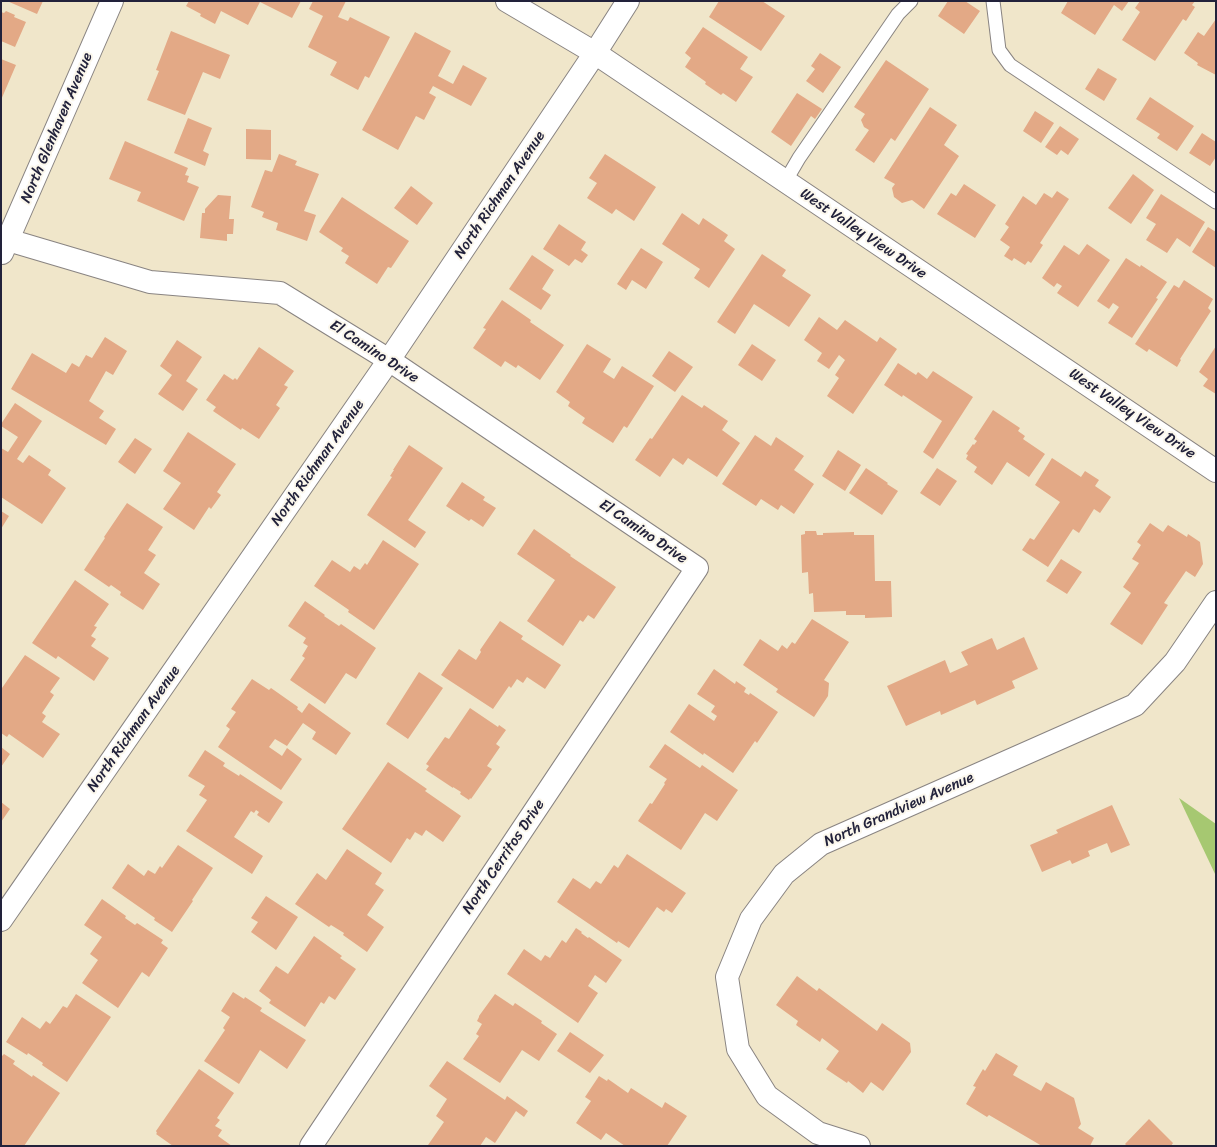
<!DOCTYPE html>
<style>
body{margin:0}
#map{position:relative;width:1217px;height:1147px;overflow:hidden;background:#f0e6ca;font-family:Sriracha,sans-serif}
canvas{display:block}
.frame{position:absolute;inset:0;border:2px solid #22223b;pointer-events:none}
</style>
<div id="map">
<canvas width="1217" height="1147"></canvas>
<div class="frame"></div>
</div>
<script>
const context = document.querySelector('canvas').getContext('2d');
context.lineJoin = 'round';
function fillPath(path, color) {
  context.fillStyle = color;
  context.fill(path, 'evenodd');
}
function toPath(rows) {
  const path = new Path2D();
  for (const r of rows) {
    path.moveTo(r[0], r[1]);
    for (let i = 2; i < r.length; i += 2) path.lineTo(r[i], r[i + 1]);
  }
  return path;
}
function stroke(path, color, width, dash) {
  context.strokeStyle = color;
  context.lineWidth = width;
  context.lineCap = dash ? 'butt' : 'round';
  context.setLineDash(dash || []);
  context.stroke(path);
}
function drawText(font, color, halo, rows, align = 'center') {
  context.font = font + ' Sriracha,sans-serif';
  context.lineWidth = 4;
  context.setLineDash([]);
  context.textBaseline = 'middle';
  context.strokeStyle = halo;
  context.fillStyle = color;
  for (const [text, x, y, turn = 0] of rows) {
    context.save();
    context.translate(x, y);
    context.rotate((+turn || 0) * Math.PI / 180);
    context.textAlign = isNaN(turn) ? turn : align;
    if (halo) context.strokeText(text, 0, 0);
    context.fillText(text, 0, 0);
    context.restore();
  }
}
fillPath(toPath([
 [1179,798,1216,824,1216,876]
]), '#a6c871');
fillPath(toPath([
 [7,1,43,1,37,14],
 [189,1,301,1,292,18,260,2,248,25,221,11,215,24,200,16,201,14,186,6],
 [313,1,346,1,338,17,348,21,350,17,390,37,369,78,365,76,358,90,330,75,337,62,308,47,323,16,309,9],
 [719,1,762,1,785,16,761,51,709,17],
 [948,1,965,1,980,11,964,34,938,16],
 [1068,1,1129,1,1122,11,1114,5,1095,35,1061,13],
 [1140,1,1195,1,1192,5,1195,7,1186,21,1183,19,1155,61,1122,40,1140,12,1135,8],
 [6,11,15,15,14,17,26,22,15,47,1,41,1,12,4,13],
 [1216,19,1216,75,1197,65,1198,63,1184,53,1198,32,1204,36],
 [703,27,748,57,740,69,753,77,736,102,723,93,721,95,705,84,706,82,685,67,691,58,685,53],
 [171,31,230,55,220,79,203,72,185,115,147,100,159,71,156,70],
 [415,32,451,51,438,76,453,84,463,65,487,78,471,106,433,86,429,93,436,97,424,120,416,116,398,150,362,130],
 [820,53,841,67,823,93,806,81,815,69,811,66],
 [1,59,16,65,1,100],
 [886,60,929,89,895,141,891,138,874,163,855,150,869,130,864,127,861,120,865,114,854,107],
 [1098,68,1117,79,1104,101,1085,89],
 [797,93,822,109,815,119,811,116,791,146,771,132],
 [1150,97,1194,126,1177,151,1157,138,1160,134,1136,119],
 [930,107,957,125,944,145,959,156,924,209,912,200,902,203,894,197,892,188,895,184,884,178],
 [1035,111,1054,123,1041,143,1023,131],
 [188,118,212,128,203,151,209,154,205,166,174,153],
 [1060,126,1079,139,1068,155,1061,150,1057,155,1045,147],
 [246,129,271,130,271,160,246,159],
 [1202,133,1216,142,1216,157,1210,166,1189,153],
 [125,141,188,168,185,175,189,176,187,182,199,187,184,221,137,201,141,192,109,179],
 [279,154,297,161,295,165,319,174,304,211,316,215,307,241,276,230,278,223,262,217,264,212,251,207,265,170,272,172],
 [605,154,656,187,634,221,616,209,612,214,587,198,597,183,589,178],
 [1133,174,1154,190,1131,224,1108,208],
 [964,184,996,205,975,238,937,214,951,193,956,196],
 [411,186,433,203,417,225,394,208],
 [1057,191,1069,199,1040,243,1043,245,1031,263,1028,261,1025,265,1014,258,1012,261,1004,256,1010,247,1000,240,1009,227,1005,224,1023,196,1036,205,1044,193,1052,198],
 [1161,194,1205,222,1190,247,1177,238,1167,253,1146,240,1156,224,1146,218],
 [218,195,231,196,229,219,234,219,233,234,227,234,227,241,200,238,202,213,205,213,205,209],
 [342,197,409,241,391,268,388,267,377,284,345,263,349,256,341,251,343,248,319,232],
 [682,213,699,225,703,218,728,235,724,241,735,249,709,288,694,278,700,269,662,244],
 [559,224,586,242,581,250,588,255,582,263,575,259,569,266,543,249],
 [1208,227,1216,232,1216,268,1192,252],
 [1087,244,1110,260,1078,307,1057,293,1062,286,1057,283,1054,287,1042,278,1064,245,1079,255],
 [641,248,663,262,646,289,632,280,626,290,617,284],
 [762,254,786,270,782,276,811,295,789,327,754,304,735,334,717,322],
 [532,255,554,270,542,289,551,295,541,310,509,289],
 [1126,258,1140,267,1141,265,1167,282,1156,298,1158,299,1132,338,1108,323,1119,307,1113,303,1109,309,1097,301],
 [1184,280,1213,299,1208,308,1211,311,1180,359,1181,360,1177,367,1149,349,1147,352,1135,344,1174,285,1179,288],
 [502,300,531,320,530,322,564,345,540,380,518,365,516,368,505,361,501,367,473,348,486,329,483,328],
 [819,317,837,330,845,320,877,342,880,337,897,349,853,414,827,396,839,378,835,375,845,360,839,355,829,369,817,361,822,353,804,340],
 [105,337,127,351,113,375,106,371,89,401,104,411,99,418,116,429,106,445,11,389,32,353,66,373,72,363,79,367,86,355,92,358],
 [177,340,202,357,186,381,198,389,183,411,158,394,172,375,160,366],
 [587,344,611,359,603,372,614,379,622,366,654,386,627,428,624,426,613,443,582,423,585,418,568,406,570,402,556,392],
 [752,344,776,360,762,381,738,365],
 [1216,346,1216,394,1203,386,1208,379,1199,372],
 [259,347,294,371,284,385,288,387,276,405,280,408,259,439,242,428,241,430,213,411,216,407,206,400,224,374,233,380,235,378,237,380],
 [669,351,693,367,675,392,652,376],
 [898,363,916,375,918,372,927,379,933,371,973,397,933,459,923,452,942,421,903,395,902,397,884,385],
 [682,395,702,408,704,405,728,421,722,430,740,443,717,477,688,458,683,465,673,458,660,477,635,460,650,438,652,439],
 [15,403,42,421,17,459,23,463,29,455,51,470,48,475,66,488,42,524,1,497,1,448,8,452,18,437,1,426,1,424],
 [993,410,1020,428,1018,431,1025,436,1023,439,1045,454,1029,477,1007,462,992,485,974,472,977,467,966,459,968,455,966,454,973,444,974,445,977,441,974,439],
 [188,432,236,464,217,492,221,495,211,509,209,507,194,530,163,509,181,483,163,471],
 [755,435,771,446,776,437,804,456,794,470,814,484,794,514,781,505,778,510,761,499,756,506,722,484],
 [135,438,152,449,135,474,118,462],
 [409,445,443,468,408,520,426,532,415,548,367,515,392,477,390,476,394,470,393,470],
 [838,450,861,465,845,491,822,476],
 [1052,458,1081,477,1085,471,1099,480,1095,486,1111,497,1100,513,1094,509,1079,533,1073,529,1048,567,1022,550,1030,538,1034,540,1060,502,1035,485],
 [866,468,888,483,887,484,898,491,882,515,849,493],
 [937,468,957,481,940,506,920,493],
 [462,482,485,497,483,500,496,508,483,527,471,519,469,521,446,506],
 [127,503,163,527,148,550,156,555,144,573,160,584,143,610,120,595,121,592,111,585,109,587,84,570,105,538,104,537],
 [1,511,9,516,1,529],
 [1150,523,1163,532,1168,525,1187,537,1188,534,1200,542,1203,564,1195,577,1186,571,1164,603,1168,605,1142,645,1110,624,1131,593,1123,587,1139,563,1132,559,1141,545,1137,542],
 [534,529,571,555,570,556,616,587,594,619,588,615,583,622,580,620,563,646,527,621,555,580,517,554],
 [805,531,816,531,817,535,823,535,823,533,854,532,854,535,874,535,875,581,891,581,892,617,865,618,865,615,846,615,846,611,814,612,813,593,809,594,808,572,802,573,801,535,805,534],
 [383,540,419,564,374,630,348,612,349,610,314,586,332,560,350,572,354,566,360,570,365,563,367,565],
 [1061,559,1082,572,1067,594,1046,581],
 [75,580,109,604,94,626,97,627,91,636,96,639,91,646,109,658,94,681,58,656,56,659,32,643],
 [305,601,325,615,324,616,339,626,341,624,376,648,356,679,346,673,325,704,290,680,305,658,302,656,308,646,303,643,306,638,288,626],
 [812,619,849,642,824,680,829,683,828,696,814,717,776,692,778,689,743,665,760,639,778,651,782,645,787,649,792,642,795,644],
 [500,621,523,636,521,639,561,665,545,689,527,677,523,683,517,679,511,688,509,686,493,709,441,675,459,649,476,660,481,652,480,650],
 [1024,637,1038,669,1012,681,1015,688,977,705,975,700,941,715,940,711,906,726,887,686,945,660,950,673,968,665,961,652,992,638,997,650],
 [25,655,60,678,50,692,54,695,42,713,46,716,42,722,60,734,43,758,9,734,7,737,1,733,1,687,2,688],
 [714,669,735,684,736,681,746,688,744,692,749,695,750,693,778,712,757,743,755,741,733,773,704,753,703,755,670,732,689,704,714,721,717,716,711,712,715,706,697,694],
 [419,672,443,688,408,739,386,724],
 [252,679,269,690,271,688,298,707,297,709,302,713,309,703,351,733,336,755,312,739,316,732,303,723,287,746,275,739,269,747,282,756,287,748,302,759,281,790,218,747,230,729,226,726,236,712,231,709],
 [470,708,498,727,499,725,506,730,496,744,500,747,487,766,492,769,471,799,470,798,469,800,460,794,461,792,453,787,453,788,426,770,429,766,426,764,445,737,449,739],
 [665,744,700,768,702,765,738,790,717,821,705,813,681,850,638,821,650,803,652,804,665,784,664,783,667,779,649,767],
 [1,747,10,754,1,767],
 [205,750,225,763,223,766,239,776,240,774,283,802,269,823,257,815,259,812,256,810,254,813,251,811,234,837,263,856,252,874,186,831,207,800,199,795,205,786,188,776],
 [388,762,427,789,425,791,461,816,443,842,426,830,422,836,415,832,410,840,407,838,391,863,342,829],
 [1,802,10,809,1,822],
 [1112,805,1130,845,1111,853,1107,843,1088,851,1090,856,1072,864,1070,860,1042,872,1030,845,1058,833,1056,830],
 [178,845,213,868,192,900,193,901,172,932,154,920,155,918,112,888,128,864,144,876,148,870,155,874,160,866,162,868],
 [347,849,382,873,375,884,384,890,367,915,384,927,367,952,343,935,344,933,331,925,329,927,295,904,317,873,326,880],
 [627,854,686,893,672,913,666,909,664,912,657,907,629,948,618,941,617,943,557,902,573,878,590,889,596,881,601,884,614,865,618,868],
 [266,896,298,917,276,950,251,932,258,922,251,918],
 [102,899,126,916,125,918,135,925,137,923,163,940,161,943,168,948,149,977,142,972,118,1008,82,983,98,960,90,954,102,937,84,925],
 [576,928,582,932,581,933,588,938,589,937,622,960,606,983,595,975,588,986,598,993,578,1023,507,974,524,949,541,961,545,955,550,958,562,940,566,943],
 [314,936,342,956,340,958,356,969,335,1000,329,996,324,1004,321,1002,305,1027,269,1003,271,1000,259,991,276,966,288,974],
 [797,976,817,991,819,988,877,1031,882,1023,910,1043,911,1052,883,1091,871,1082,863,1093,848,1081,847,1083,826,1069,839,1051,822,1038,820,1042,796,1025,798,1021,776,1005],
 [233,992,244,999,245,997,262,1008,260,1011,306,1040,287,1069,260,1050,239,1084,204,1061,225,1030,223,1028,230,1017,221,1011],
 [76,994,111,1017,67,1082,42,1065,43,1063,28,1053,27,1055,6,1042,22,1017,40,1029,46,1021,50,1024,63,1006,67,1008],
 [495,994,513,1006,515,1003,542,1021,541,1023,557,1034,539,1061,522,1050,500,1083,463,1059,479,1036,476,1034,482,1024,477,1021,479,1017,479,1016],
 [570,1032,604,1055,590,1073,557,1051],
 [996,1053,1018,1066,1013,1075,1041,1091,1046,1082,1074,1098,1081,1124,1078,1128,1094,1138,1090,1146,1042,1146,989,1115,987,1117,966,1104,976,1087,973,1086,983,1069,985,1071],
 [4,1054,15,1061,13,1064,32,1077,33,1075,60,1093,24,1146,1,1146,1,1055,2,1056],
 [447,1061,505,1100,507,1096,528,1111,524,1117,516,1111,495,1143,486,1137,480,1146,430,1146,428,1145,444,1122,436,1116,447,1099,429,1086],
 [199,1069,234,1093,217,1118,220,1120,215,1126,222,1130,218,1136,232,1146,173,1146,156,1134,157,1133,156,1131],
 [599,1076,607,1081,608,1079,628,1093,631,1088,662,1108,665,1102,687,1116,667,1146,625,1146,606,1133,601,1140,576,1123,591,1101,585,1097],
 [1149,1119,1173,1143,1171,1146,1127,1146,1125,1144]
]), '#e3a986');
const service = toPath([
 [993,1,999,50,1010,65,1216,202],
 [785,182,799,158,898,14,911,1]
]);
const minor = toPath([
 [507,1,595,53,1216,471],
 [8,240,150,282,280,293,389,360,697,568,311,1146],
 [2,253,112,1],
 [859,1146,818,1133,767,1096,738,1049,727,977,751,919,784,874,821,844,1135,705,1175,662,1216,602]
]);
const tertiary = toPath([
 [1,920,389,360,595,53,628,1]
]);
stroke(service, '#898482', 15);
stroke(minor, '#898482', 24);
stroke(tertiary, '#898482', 24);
stroke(service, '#fff', 13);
stroke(minor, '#fff', 22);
stroke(tertiary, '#fff', 22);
drawText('15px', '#22223b', '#fbf7ec', [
 ["North Glenhaven Avenue",57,128,-67],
 ["North Richman Avenue",500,195,-56],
 ["West Valley View Drive",863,234,34],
 ["El Camino Drive",374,352,33],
 ["West Valley View Drive",1132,414,34],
 ["North Richman Avenue",318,463,-55],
 ["El Camino Drive",643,532,34],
 ["North Richman Avenue",134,729,-55],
 ["North Grandview Avenue",899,810,-24],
 ["North Cerritos Drive",504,857,-56]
]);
</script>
